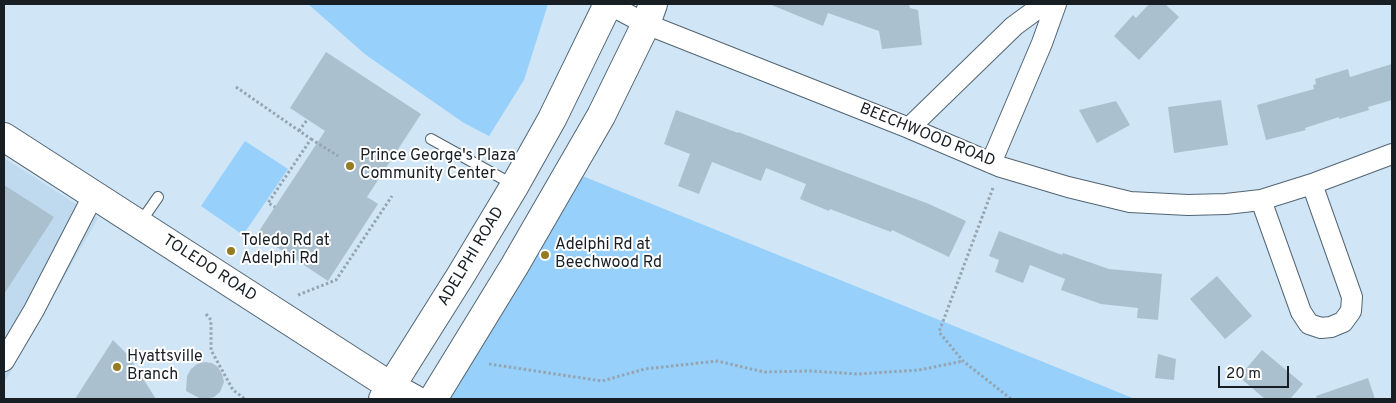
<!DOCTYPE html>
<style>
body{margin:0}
#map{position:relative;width:1396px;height:403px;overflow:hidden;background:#d0e5f5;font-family:Overpass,sans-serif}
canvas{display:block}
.frame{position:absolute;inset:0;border:5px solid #171f24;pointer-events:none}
.scale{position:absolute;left:1218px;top:366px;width:71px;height:22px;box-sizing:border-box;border:2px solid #171f24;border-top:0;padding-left:6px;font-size:15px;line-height:18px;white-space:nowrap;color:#171f24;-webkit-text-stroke:4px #fff;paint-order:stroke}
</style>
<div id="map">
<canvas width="1396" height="403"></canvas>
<div class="frame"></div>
<div class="scale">20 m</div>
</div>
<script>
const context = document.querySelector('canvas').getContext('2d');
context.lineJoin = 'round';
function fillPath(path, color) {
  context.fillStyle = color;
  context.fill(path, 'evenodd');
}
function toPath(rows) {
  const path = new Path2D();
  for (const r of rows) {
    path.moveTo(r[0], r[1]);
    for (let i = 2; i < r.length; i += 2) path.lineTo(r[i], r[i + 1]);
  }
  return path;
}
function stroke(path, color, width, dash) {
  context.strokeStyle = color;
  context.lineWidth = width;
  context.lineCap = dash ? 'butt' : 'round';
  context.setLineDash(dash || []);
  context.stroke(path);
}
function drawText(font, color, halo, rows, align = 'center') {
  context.font = font + ' Overpass,sans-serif';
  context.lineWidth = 4;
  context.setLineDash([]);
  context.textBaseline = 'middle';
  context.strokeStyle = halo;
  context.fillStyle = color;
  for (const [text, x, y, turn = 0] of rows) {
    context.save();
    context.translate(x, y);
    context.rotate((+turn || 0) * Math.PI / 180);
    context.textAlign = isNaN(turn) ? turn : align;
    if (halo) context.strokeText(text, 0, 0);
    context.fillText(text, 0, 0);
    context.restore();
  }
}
fillPath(toPath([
 [4,158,98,218,4,383]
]), '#bfdaef');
fillPath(toPath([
 [308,4,548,4,524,80,489,136,464,123,366,55],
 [245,141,288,169,243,235,201,206],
 [570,171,1135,399,433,399]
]), '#96d0fb');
fillPath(toPath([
 [769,4,909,4,910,8,918,10,922,45,882,49,879,31,828,13,823,26],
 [1149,4,1165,4,1179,17,1139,60,1114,36,1133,15,1136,18],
 [326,52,421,114,367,197,378,204,328,281,257,234,325,131,290,108],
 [1392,64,1392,100,1368,107,1369,110,1339,119,1339,117,1305,128,1306,130,1266,140,1257,105,1314,89,1313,85,1316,84,1315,79,1348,69,1350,77],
 [1221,100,1228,145,1174,153,1168,107],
 [1116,101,1130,125,1097,143,1079,110],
 [676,110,738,133,738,132,929,204,966,221,949,257,892,230,891,232,830,209,829,211,800,199,806,184,766,168,761,181,712,162,699,194,678,186,690,154,664,144],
 [4,185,54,217,4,294],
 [999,231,1062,255,1063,253,1109,269,1162,274,1158,320,1137,318,1138,308,1101,304,1061,290,1065,279,1030,265,1023,283,995,272,999,260,989,256],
 [1217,276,1252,316,1225,339,1190,299],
 [113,340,128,355,156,399,75,399],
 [1262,350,1303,384,1290,399,1265,399,1239,377],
 [1158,354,1176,359,1174,380,1155,378],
 [204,362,212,363,218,367,222,374,224,382,220,392,214,397,206,399,199,398,186,391,187,376,191,369,197,364],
 [1368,378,1375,399,1317,399,1316,396]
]), '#abc0cf');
const lane = toPath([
 [431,139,514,185],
 [140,223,158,197]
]);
const street = toPath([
 [608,4,646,24,909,128,1001,167,1068,187,1130,202,1188,205,1226,204,1261,200,1312,184,1392,154],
 [909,128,1014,26,1044,4],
 [991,163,1042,43,1056,4],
 [1261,200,1301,312,1309,324,1321,328,1331,327,1343,322,1351,311,1352,297,1312,184],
 [4,361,34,310,93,196]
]);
const secondary = toPath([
 [4,137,392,387,414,399],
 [383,399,461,275,515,185,552,119,608,4],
 [433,399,515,265,601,116,646,24,653,4]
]);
stroke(lane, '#526573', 12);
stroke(street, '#526573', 22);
stroke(secondary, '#526573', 30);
stroke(toPath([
 [236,87,311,139,268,203,275,207],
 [299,131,307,120],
 [311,139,338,156],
 [993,188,939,332,963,361,1011,399],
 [298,295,336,280,392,196],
 [206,314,211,320,211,350,233,390,245,399],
 [489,364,602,381,645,369,717,361,764,372,810,371,858,374,919,370,963,361]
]), '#94a5b1', 3, [2.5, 2.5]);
stroke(lane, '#fff', 10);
stroke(street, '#fff', 20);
stroke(secondary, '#fff', 28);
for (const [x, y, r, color] of [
 [350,166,5,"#957c23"],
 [231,251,5,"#957c23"],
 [545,255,5,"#957c23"],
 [117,367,5,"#957c23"]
]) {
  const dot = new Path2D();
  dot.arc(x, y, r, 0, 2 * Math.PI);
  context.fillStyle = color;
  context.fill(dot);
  stroke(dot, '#fff', 2);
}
drawText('16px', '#171f24', '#fff', [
 ["BEECHWOOD ROAD",927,136,22],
 ["ADELPHI ROAD",472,257,-59],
 ["TOLEDO ROAD",209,269,33]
]);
drawText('16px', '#171f24', '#fff', [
 ["Prince George's Plaza",360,157],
 ["Community Center",360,175],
 ["Toledo Rd at",241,242],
 ["Adelphi Rd",241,260],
 ["Adelphi Rd at",555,246],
 ["Beechwood Rd",555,264],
 ["Hyattsville",127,358],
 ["Branch",127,376]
], 'left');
</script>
